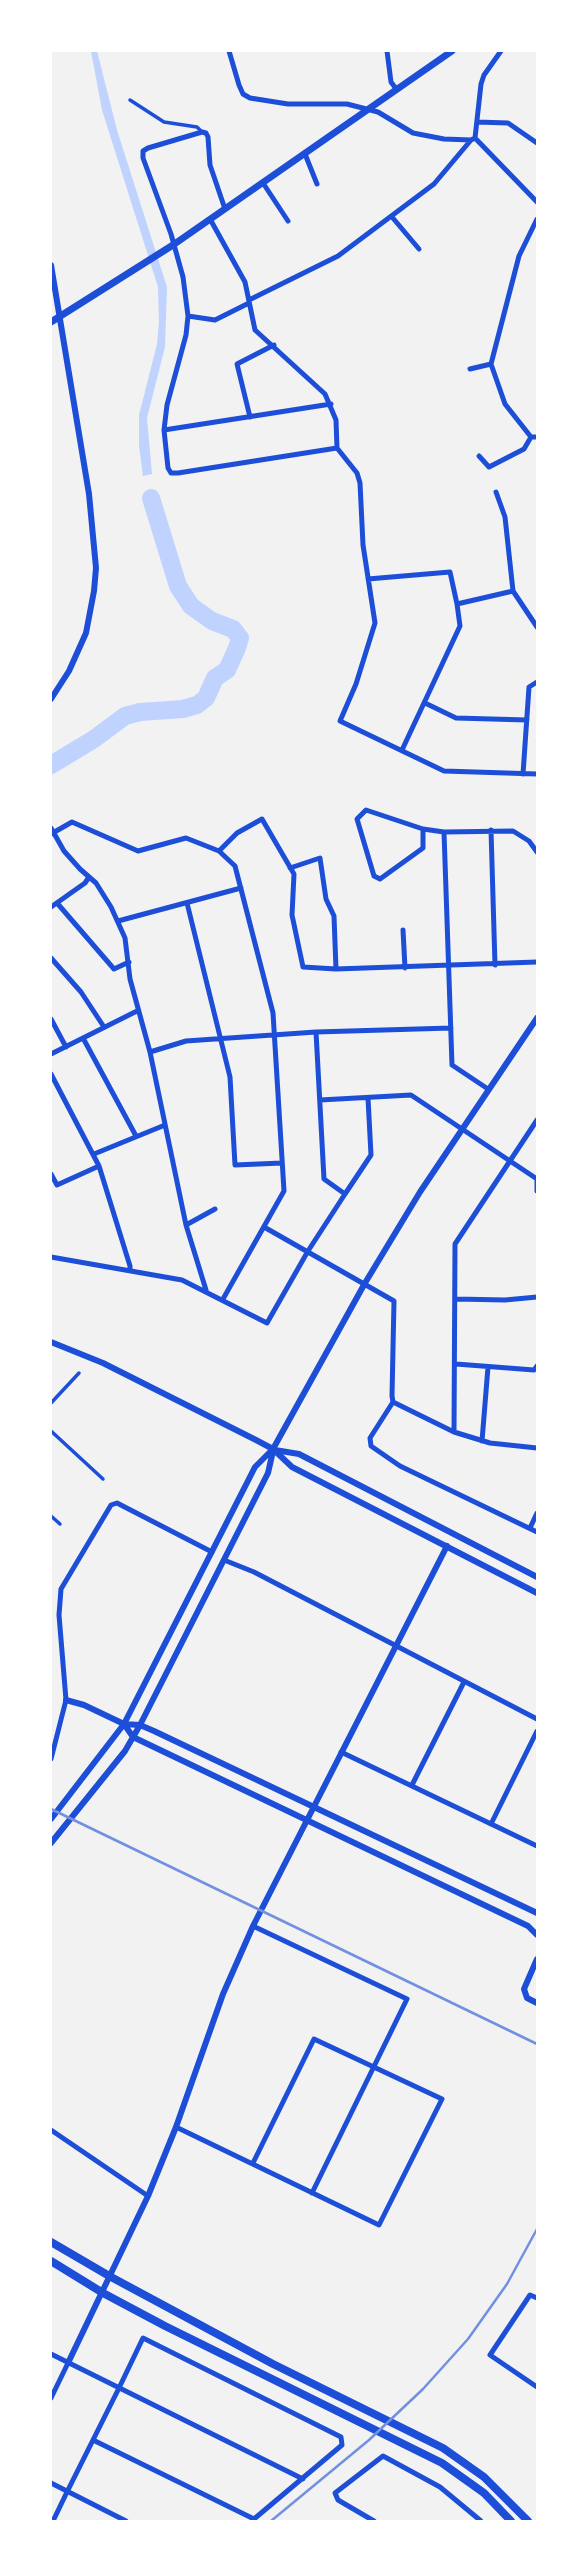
<!DOCTYPE html>
<style>
body{margin:0}
#map{position:relative;width:588px;height:2572px;overflow:hidden;background:#f2f2f2;font-family:"Exo 2",sans-serif}
canvas{display:block}
.frame{position:absolute;inset:0;border:52px solid #fff;pointer-events:none}
</style>
<div id="map">
<canvas width="588" height="2572"></canvas>
<div class="frame"></div>
</div>
<script>
const context = document.querySelector('canvas').getContext('2d');
context.lineJoin = 'round';
function fillPath(path, color) {
  context.fillStyle = color;
  context.fill(path, 'evenodd');
}
function toPath(rows) {
  const path = new Path2D();
  for (const r of rows) {
    path.moveTo(r[0], r[1]);
    for (let i = 2; i < r.length; i += 2) path.lineTo(r[i], r[i + 1]);
  }
  return path;
}
function stroke(path, color, width, dash) {
  context.strokeStyle = color;
  context.lineWidth = width;
  context.lineCap = dash ? 'butt' : 'round';
  context.setLineDash(dash || []);
  context.stroke(path);
}
fillPath(toPath([
 [91,51,97,51,117,130,167,287,165,347,147,418,152,474,143,476,139,446,139,415,157,344,159,322,158,287,102,110]
]), '#bfd3fe');
stroke(toPath([
 [51,765,94,739,125,716,140,712,183,709,197,705,206,698,215,678,227,670,237,648,240,638,233,629,212,621,191,606,178,586,151,498]
]), '#bfd3fe', 18);
stroke(toPath([
 [130,100,164,122,197,127,202,132],
 [51,1403,79,1373],
 [51,1431,103,1479],
 [51,1516,60,1524]
]), '#1d4ed8', 3.5);
stroke(toPath([
 [229,51,239,85,243,94,250,98,288,104,347,104,378,112,413,133,444,139,471,140,475,138,537,202],
 [387,51,391,82,397,90],
 [477,122,508,123,537,143],
 [475,138,481,84,484,75,501,51],
 [305,154,317,184],
 [263,183,288,221],
 [225,209,210,165,208,137,206,133,202,132,148,148,143,151,143,158,171,234,183,277,188,316,186,335,167,405,164,430,168,468,171,473,178,473,337,448,357,473,360,483,363,545,375,623,356,684,340,721,444,771,537,774],
 [392,217,419,249],
 [210,219,245,282,255,330,325,394,336,420,337,448],
 [537,219,519,256,491,364,505,404,531,437,537,437],
 [249,300,338,256,434,184,471,140],
 [188,316,215,320,249,303],
 [470,369,491,364],
 [250,417,237,364,274,345],
 [164,430,331,404],
 [479,456,489,467,524,449,531,437],
 [496,492,505,517,513,591],
 [368,579,450,572,457,604,460,626,402,750],
 [457,604,513,591,537,627],
 [425,703,456,718,527,720],
 [523,774,529,687,537,682],
 [51,828,64,851,80,869,96,883,111,907,125,938,130,979,150,1052,186,1225,206,1290],
 [423,829,366,810,357,819,374,876,380,879,423,848,423,829,444,832],
 [491,830,495,965],
 [51,834,72,822,138,851,186,838,219,851,235,866,273,1013,284,1191,223,1299],
 [219,851,237,833,262,819,294,874,292,915,303,967,336,969,537,962],
 [290,868,320,858,326,899,334,916,336,969],
 [57,903,114,969,129,962],
 [187,903,230,1077,235,1165,282,1163],
 [51,907,85,883,89,877],
 [118,921,241,888],
 [403,930,405,968],
 [51,958,81,992,104,1027],
 [51,1019,66,1047],
 [83,1038,136,1136],
 [150,1052,186,1041,316,1032,451,1028],
 [51,1054,137,1011],
 [51,1074,99,1166,57,1185,51,1174],
 [488,1089,452,1065,444,832,513,831,529,841,537,852],
 [320,1100,411,1095,537,1179,537,1191],
 [94,1154,165,1125],
 [99,1166,130,1266,130,1271],
 [345,1194,371,1155,368,1098],
 [186,1225,215,1209],
 [264,1227,394,1301,392,1396,393,1402,454,1432,490,1443,537,1448],
 [51,1257,182,1280,267,1323,308,1251,345,1194,324,1179,316,1032],
 [456,1299,505,1300,537,1297],
 [456,1364,534,1370,537,1366],
 [393,1402,370,1438,371,1446,400,1466,537,1532],
 [454,1432,455,1244,537,1120],
 [482,1441,488,1367],
 [530,1528,537,1513],
 [224,1560,254,1572,537,1719],
 [341,1752,537,1846],
 [51,1759,66,1700,59,1615,61,1589,111,1505,117,1503,212,1552],
 [412,1785,464,1682],
 [491,1824,537,1731],
 [253,1926,407,1999,312,2193],
 [176,2127,379,2225,442,2099,314,2039,253,2163],
 [51,2130,148,2196],
 [537,2298,530,2295,490,2355,537,2387],
 [51,2354,303,2479],
 [51,2398,68,2363],
 [51,2483,126,2521],
 [53,2521,67,2492,119,2388,143,2338,341,2437,342,2445,254,2519,93,2440],
 [374,2521,338,2500,335,2493,383,2456,440,2487,481,2521]
]), '#1d4ed8', 5);
stroke(toPath([
 [51,265,89,494,96,568,94,591,86,633,69,671,51,699],
 [51,1342,103,1363,256,1440,273,1449,292,1467,537,1593],
 [275,1450,299,1454,537,1577],
 [66,1700,84,1705,124,1724,140,1725,154,1731,537,1913],
 [124,1724,133,1737,528,1926,537,1935],
 [51,1819,124,1724,255,1467,273,1449,365,1283,420,1192,537,1018],
 [51,1843,125,1751,140,1725,268,1473,273,1451],
 [537,1959,524,1989,527,1998,537,2003],
 [68,2363,148,2196,176,2127,223,1994,253,1926,447,1546]
]), '#1d4ed8', 6);
stroke(toPath([
 [51,322,173,245,452,51]
]), '#1d4ed8', 7);
stroke(toPath([
 [51,2242,111,2277,273,2364,443,2448,484,2477,528,2521],
 [51,2261,103,2293,165,2326,442,2463,484,2493,511,2521]
]), '#1d4ed8', 8);
stroke(toPath([
 [51,1809,537,2044],
 [271,2521,369,2440,423,2389,468,2339,507,2284,537,2229]
]), '#7290e2', 2.5);
</script>
